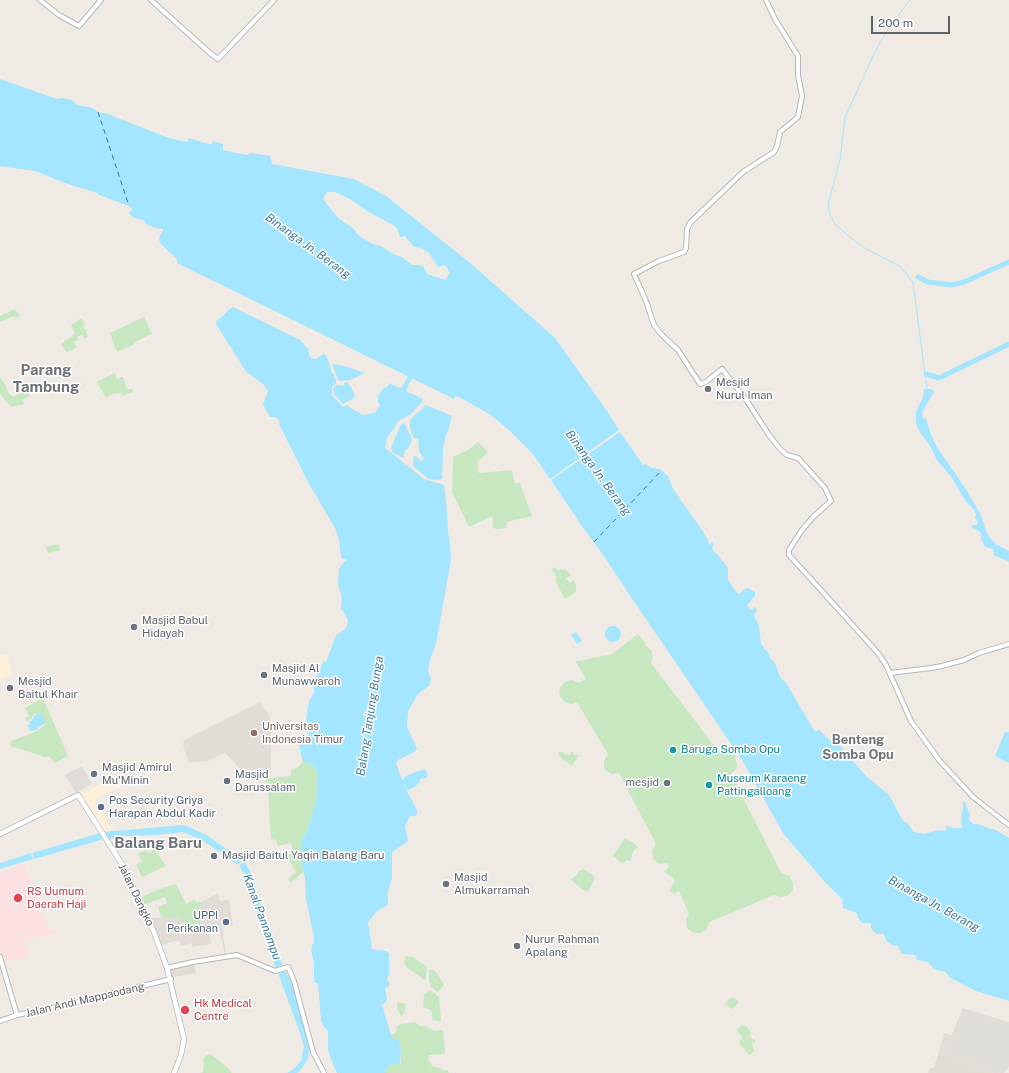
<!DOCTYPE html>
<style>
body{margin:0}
#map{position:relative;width:1009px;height:1073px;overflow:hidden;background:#efebe4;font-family:"Public Sans",sans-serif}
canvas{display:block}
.scale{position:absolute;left:871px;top:16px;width:79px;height:18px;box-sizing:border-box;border:2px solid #5c6165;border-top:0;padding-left:5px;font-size:12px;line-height:14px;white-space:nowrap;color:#5c6165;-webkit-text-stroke:3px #fff;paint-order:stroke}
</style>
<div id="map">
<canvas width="1009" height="1073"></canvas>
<div class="scale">200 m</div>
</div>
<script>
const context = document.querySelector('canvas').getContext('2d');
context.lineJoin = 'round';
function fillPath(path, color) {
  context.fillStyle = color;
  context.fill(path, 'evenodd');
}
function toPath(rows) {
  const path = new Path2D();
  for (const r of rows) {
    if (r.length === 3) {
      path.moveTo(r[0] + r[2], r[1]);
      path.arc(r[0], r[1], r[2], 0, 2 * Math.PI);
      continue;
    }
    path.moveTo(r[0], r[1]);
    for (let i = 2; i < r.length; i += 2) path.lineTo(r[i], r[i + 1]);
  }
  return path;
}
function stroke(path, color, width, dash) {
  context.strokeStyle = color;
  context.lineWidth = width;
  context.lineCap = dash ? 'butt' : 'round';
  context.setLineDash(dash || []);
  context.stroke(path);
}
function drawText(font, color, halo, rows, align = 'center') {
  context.font = font + ' "Public Sans",sans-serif';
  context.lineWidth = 3;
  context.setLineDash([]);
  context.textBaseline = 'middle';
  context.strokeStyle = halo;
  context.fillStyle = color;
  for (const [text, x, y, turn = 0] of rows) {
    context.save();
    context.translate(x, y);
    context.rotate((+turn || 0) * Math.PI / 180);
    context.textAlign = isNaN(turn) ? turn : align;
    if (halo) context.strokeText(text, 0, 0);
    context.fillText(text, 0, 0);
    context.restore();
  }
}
fillPath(toPath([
 [7,654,12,674,0,681,0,656],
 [119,774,122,786,95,799,112,830,103,831,81,797,82,794]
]), '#fef0da');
fillPath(toPath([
 [82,766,92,784,76,793,65,775],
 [963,1008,1009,1022,1009,1066,1004,1073,994,1073,944,1053]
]), '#e0ddd9');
fillPath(toPath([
 [260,702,264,709,268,712,271,722,271,769,261,770,261,769,244,773,225,753,208,761,189,763,183,745,184,740],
 [218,893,220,901,229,900,233,925,222,926,226,955,225,955,219,927,209,928,211,944,192,947,192,943,181,946,179,940,162,945,150,918,180,917,199,928,198,907,202,906,201,902],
 [194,964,196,973,172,977,170,970],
 [944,1033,951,1035,945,1053,994,1073,928,1073,930,1068,933,1068,937,1059]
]), '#e1dcd5');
fillPath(toPath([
 [25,864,28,877,33,882,40,914,42,915,48,925,57,933,25,940,29,957,2,962,0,955,0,872]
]), '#fce0e2');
fillPath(toPath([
 [15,309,20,316,16,318,14,316,0,322,0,316],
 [144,317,152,334,135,342,133,345,117,352,110,333],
 [81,318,85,324,83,327,86,330,88,337,85,338,82,335,77,337,79,339,74,342,76,347,71,351,66,352,61,344,75,334,71,326],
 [115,373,117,380,120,379,119,377,123,377,127,389,132,389,133,392,122,396,121,393,112,394,106,398,97,382,104,378],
 [0,378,5,384,9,394,14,397,26,389,30,396,22,400,25,404,11,407,0,394],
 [478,442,488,452,477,462,479,473,512,470,515,484,520,483,532,516,506,522,507,528,497,529,493,528,493,522,492,516,469,527,452,492,453,457,468,450],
 [59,544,60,550,48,553,46,547],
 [555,567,559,571,561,569,563,571,565,569,571,575,566,578,570,583,573,580,576,584,576,592,565,599,555,580,557,577,551,569],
 [638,634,646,644,645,645,651,650,653,656,651,663,719,752,728,752,735,756,737,765,736,769,731,774,781,873,789,876,793,883,793,890,787,896,781,897,774,895,709,922,706,930,701,933,694,933,687,928,686,919,689,914,679,891,674,894,669,890,675,881,673,877,664,872,669,867,667,863,659,864,653,859,652,851,656,844,619,773,611,774,604,769,604,761,608,754,577,702,571,704,565,702,561,698,559,694,560,687,566,681,572,680,578,683,586,679,575,660,578,661,612,654],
 [43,698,68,756,55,763,49,756,45,757,11,746,9,742,37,731,46,724,40,713,34,714,30,720,27,721,25,718,29,716,25,708],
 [559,752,563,752,566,755,570,755,571,752,573,752,574,755,579,755,572,766,560,757,558,753],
 [303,762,308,762,315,768,318,775,316,802,307,831,301,840,301,860,303,872,291,883,288,879,296,872,288,857,293,850,290,843,278,846,276,840,271,839,268,784,266,783,266,779,291,776,292,769,297,768],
 [625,838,635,844,639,849,636,848,632,854,631,861,627,860,622,863,613,856],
 [154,849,166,866,142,877,136,865,142,861,138,854,146,850,148,853],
 [583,869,592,874,595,878,588,892,583,890,571,880,572,878,577,875,579,871],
 [176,884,186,904,195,899,195,902,201,902,203,906,198,907,200,928,185,929,180,917,161,918,158,907,167,903,165,897,143,905,140,898,157,890],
 [406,956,413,957,427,967,426,979,424,980,422,978,406,967,404,962],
 [429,970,433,970,436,972,444,985,438,992,431,987,429,982],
 [431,991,436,994,439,997,441,1021,433,1020,431,1010,423,1007,424,994],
 [733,997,739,1002,732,1009,727,1006,726,1002,729,999],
 [397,1002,406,1004,404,1014,402,1016,400,1015,397,1008],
 [415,1022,420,1026,426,1026,435,1031,443,1030,445,1054,429,1055,428,1059,432,1066,440,1068,443,1070,447,1070,449,1073,385,1073,386,1069,393,1063,400,1065,401,1063,399,1039,394,1039,390,1034,395,1034,397,1026,402,1024],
 [742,1025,747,1027,751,1033,749,1036,756,1041,752,1044,754,1051,750,1055,747,1053,739,1043,740,1040,743,1039,737,1030],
 [211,1054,226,1067,227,1067,232,1073,201,1073,203,1072,204,1064,203,1060,206,1055]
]), '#c6e7c0');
fillPath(toPath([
 [0,79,57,99,62,98,72,100,77,105,93,108,98,112,108,114,166,137,185,142,188,141,189,138,208,144,212,144,213,141,223,144,223,150,241,154,247,155,251,153,270,156,272,164,354,179,386,196,469,262,555,338,607,411,619,430,550,479,533,454,510,431,491,415,459,397,456,396,454,399,177,263,177,259,161,244,159,240,160,236,163,231,163,229,155,228,146,224,143,220,135,218,129,214,132,209,129,206,99,195,97,193,65,183,35,171,0,166],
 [327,192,335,192,350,199,367,211,391,224,397,228,400,237,405,236,414,247,421,248,429,253,438,267,445,265,450,273,445,280,427,274,423,266,418,265,412,265,402,257,395,255,381,246,373,244,367,241,358,235,354,229,338,218,323,199],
 [233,307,300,340,309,350,309,355,313,359,316,359,324,354,326,355,330,366,331,372,333,373,336,381,336,383,332,387,332,395,342,406,344,407,346,405,363,415,370,414,376,412,380,405,378,402,378,395,384,388,387,387,389,383,423,399,422,402,411,414,399,421,387,438,385,448,424,479,444,485,447,512,448,532,450,543,451,560,436,644,430,660,428,671,431,679,430,685,418,694,408,711,407,727,417,749,416,751,396,761,396,763,402,780,408,775,422,770,425,769,428,775,426,778,420,779,420,781,416,786,407,791,405,785,404,786,418,812,415,816,410,816,405,826,408,841,392,852,392,878,388,892,388,905,377,911,368,922,372,949,386,951,389,954,389,975,387,979,389,982,390,985,385,989,387,999,385,1003,382,1005,391,1035,394,1039,399,1039,399,1044,401,1047,400,1065,393,1063,386,1069,385,1073,337,1073,333,1064,328,1050,328,1031,324,1027,321,1020,318,984,314,982,314,963,311,950,312,945,314,943,314,937,306,899,305,879,301,860,301,840,307,831,313,812,316,802,318,775,315,768,308,762,303,762,299,746,302,740,309,734,309,728,306,720,309,701,314,693,314,680,321,668,323,661,326,662,336,635,345,629,347,626,348,619,341,609,342,597,338,584,339,569,343,563,347,560,341,558,339,540,335,528,308,482,279,424,280,423,279,420,275,417,270,417,265,408,263,404,268,391,263,384,251,375,247,373,216,324,216,322,231,308],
 [334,364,348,367,365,373,350,380,339,381,332,365],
 [348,382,355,395,354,398,343,404,334,394,333,389,336,385,344,386,344,383],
 [924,389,930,389,934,391,922,413,923,418,926,419,932,437,937,447,967,491,981,515,987,533,991,539,996,544,1009,551,1009,562,994,555,993,549,985,547,981,539,982,535,980,532,971,527,973,525,977,525,978,521,975,518,976,514,972,507,966,502,952,478,937,460,930,446,918,429,916,423,916,412,923,397],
 [426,405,452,416,448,431,446,435,443,450,442,479,438,480,429,479,415,468,413,465,414,456,417,457,421,462,424,458,419,452,418,438,414,438,411,432,410,425,410,420],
 [403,423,405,424,412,440,408,449,405,450,403,458,393,453,391,448,400,426],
 [620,432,643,465,646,464,651,468,660,469,668,476,673,489,702,530,708,540,709,545,710,545,712,542,713,542,714,545,712,547,713,551,717,554,728,568,728,580,737,593,740,594,744,589,748,588,755,592,755,596,747,605,750,610,752,610,754,607,755,607,757,610,754,616,759,626,761,644,769,654,770,658,775,663,780,677,782,680,785,681,815,732,819,730,834,744,836,741,866,776,889,795,903,821,907,823,914,832,925,834,937,830,944,831,946,830,947,825,952,828,962,828,961,818,963,809,963,802,965,802,970,815,969,820,973,824,978,824,990,829,994,829,1009,838,1009,1001,976,991,949,977,946,972,934,969,928,962,917,960,915,955,902,954,899,949,898,945,894,946,887,942,884,934,877,934,873,931,871,928,871,923,862,923,858,918,857,913,843,908,842,899,824,881,783,833,742,760,631,597,599,549,584,529,551,480],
 [613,634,8],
 [576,632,582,641,577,644,571,635],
 [40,713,46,723,38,727,37,730,30,731,27,724,29,725,30,723,28,722,31,721,35,715],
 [1005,732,1009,732,1009,763,995,756],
 [183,825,189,827,208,836,242,860,238,865,202,840,183,832,155,835,124,836,109,839,104,832],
 [100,833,104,839,34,859,32,853],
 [31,853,33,859,0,869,0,863],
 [244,861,252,875,262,909,274,942,268,944,245,875,239,866],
 [275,944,283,967,276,969,269,946],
 [285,971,293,985,310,1047,308,1058,306,1062,302,1068,297,1073,287,1073,295,1068,301,1061,304,1047,300,1033,278,973]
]), '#a4e5ff');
stroke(toPath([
 [910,0,890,26,876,50,845,117,840,160,828,204,830,215,834,223,844,232,861,246,901,267,913,283,927,389]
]), '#a4e5ff', 1);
stroke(toPath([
 [918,277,928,282,952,285,964,282,1009,262],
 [926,374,939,378,1009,344],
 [408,381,413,371],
 [400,394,406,385]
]), '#a4e5ff', 5);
stroke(toPath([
 [98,112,129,206],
 [594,542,662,470]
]), '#3b7ba0', 1, [5, 4]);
const tertiary = toPath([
 [40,0,59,15,79,26,101,0],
 [151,0,211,54,218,59,274,0],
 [766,0,775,19,798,56,798,75,802,96,798,117,780,132,777,146,774,152,743,172,690,223,687,229,686,248,684,252,659,261,634,274,646,301,654,325,661,334,678,350,700,384,706,382,722,369,747,401,769,435,781,450,787,455,798,458,825,488,831,501,813,517,802,530,789,550,789,555,878,653,886,665,911,721,939,760,973,797,1009,825],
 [890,673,931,668,942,666,964,660,979,653,1009,644],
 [0,957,17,1015],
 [167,968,193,962,237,955,275,971,288,967,294,981,313,1052,324,1073],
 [0,1021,17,1015,56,1007,171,979]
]);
const secondary = toPath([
 [0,834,78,795,122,864,154,932,167,968,184,1039,181,1055,174,1073]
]);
stroke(tertiary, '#b5b8bb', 6);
stroke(secondary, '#b3b8bc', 6);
stroke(tertiary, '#fff', 4);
stroke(secondary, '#fff', 4.5);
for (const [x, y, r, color] of [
 [708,389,4,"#6b7280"],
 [134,627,4,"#6b7280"],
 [264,675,4,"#6b7280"],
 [10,688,4,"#6b7280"],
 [254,733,4,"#8d6e63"],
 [673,750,4,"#0f9aa8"],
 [94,774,4,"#6b7280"],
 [227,781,4,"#6b7280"],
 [667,783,4,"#6b7280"],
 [709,785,4,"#0f9aa8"],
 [101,807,4,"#5c6f8a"],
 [214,856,4,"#6b7280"],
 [446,884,4,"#6b7280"],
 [18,898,5,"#e0444e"],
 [226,922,4,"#5c6f8a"],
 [517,946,4,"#6b7280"],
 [185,1010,5,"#e0444e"]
]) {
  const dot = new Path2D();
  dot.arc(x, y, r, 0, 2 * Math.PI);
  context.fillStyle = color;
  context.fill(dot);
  stroke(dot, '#fff', 1.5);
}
drawText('11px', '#5b616d', '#fff', [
 ["Mesjid",716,383],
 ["Nurul Iman",716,396],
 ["Masjid Babul",142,621],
 ["Hidayah",142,634],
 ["Masjid Al",272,669],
 ["Munawwaroh",272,682],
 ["Mesjid",18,682],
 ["Baitul Khair",18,695],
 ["Masjid Amirul",102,768],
 ["Mu'Minin",102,781],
 ["Masjid",235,775],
 ["Darussalam",235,788],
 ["mesjid",659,783,"right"],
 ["Masjid Baitul Yaqin Balang Baru",222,856],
 ["Masjid",454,878],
 ["Almukarramah",454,891],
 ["Nurur Rahman",525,940],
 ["Apalang",525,953]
], 'left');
drawText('11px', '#785e54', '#fff', [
 ["Universitas",262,727],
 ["Indonesia Timur",262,740]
], 'left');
drawText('11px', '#0d838f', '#fff', [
 ["Baruga Somba Opu",681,750],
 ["Museum Karaeng",717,779],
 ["Pattingalloang",717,792]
], 'left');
drawText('11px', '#4e5e75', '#fff', [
 ["Pos Security Griya",109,801],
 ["Harapan Abdul Kadir",109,814],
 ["UPPI",218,916,"right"],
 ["Perikanan",218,929,"right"]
], 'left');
drawText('11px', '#be3a42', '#fff', [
 ["RS Uumum",27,892],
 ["Daerah Haji",27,905],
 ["Hk Medical",194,1004],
 ["Centre",194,1017]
], 'left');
drawText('11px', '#5c6165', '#fff', [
 ["Jalan Dangko",136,895,64],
 ["Jalan Andi Mappaodang",85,1000,-13]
]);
drawText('italic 12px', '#3b7ba0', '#fff', [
 ["Binanga Jn. Berang",308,246,36],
 ["Binanga Jn. Berang",598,473,54],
 ["Balang Tanjung Bunga",370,716,-81],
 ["Binanga Jn. Berang",934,904,29],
 ["Kanal Pannampu",262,917,70]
]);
drawText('bold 13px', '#6d7377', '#fff', [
 ["Benteng",858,740],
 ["Somba Opu",858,755]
]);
drawText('bold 15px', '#6d7377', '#fff', [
 ["Parang",46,370],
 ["Tambung",46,387],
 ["Balang Baru",158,843]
]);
</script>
